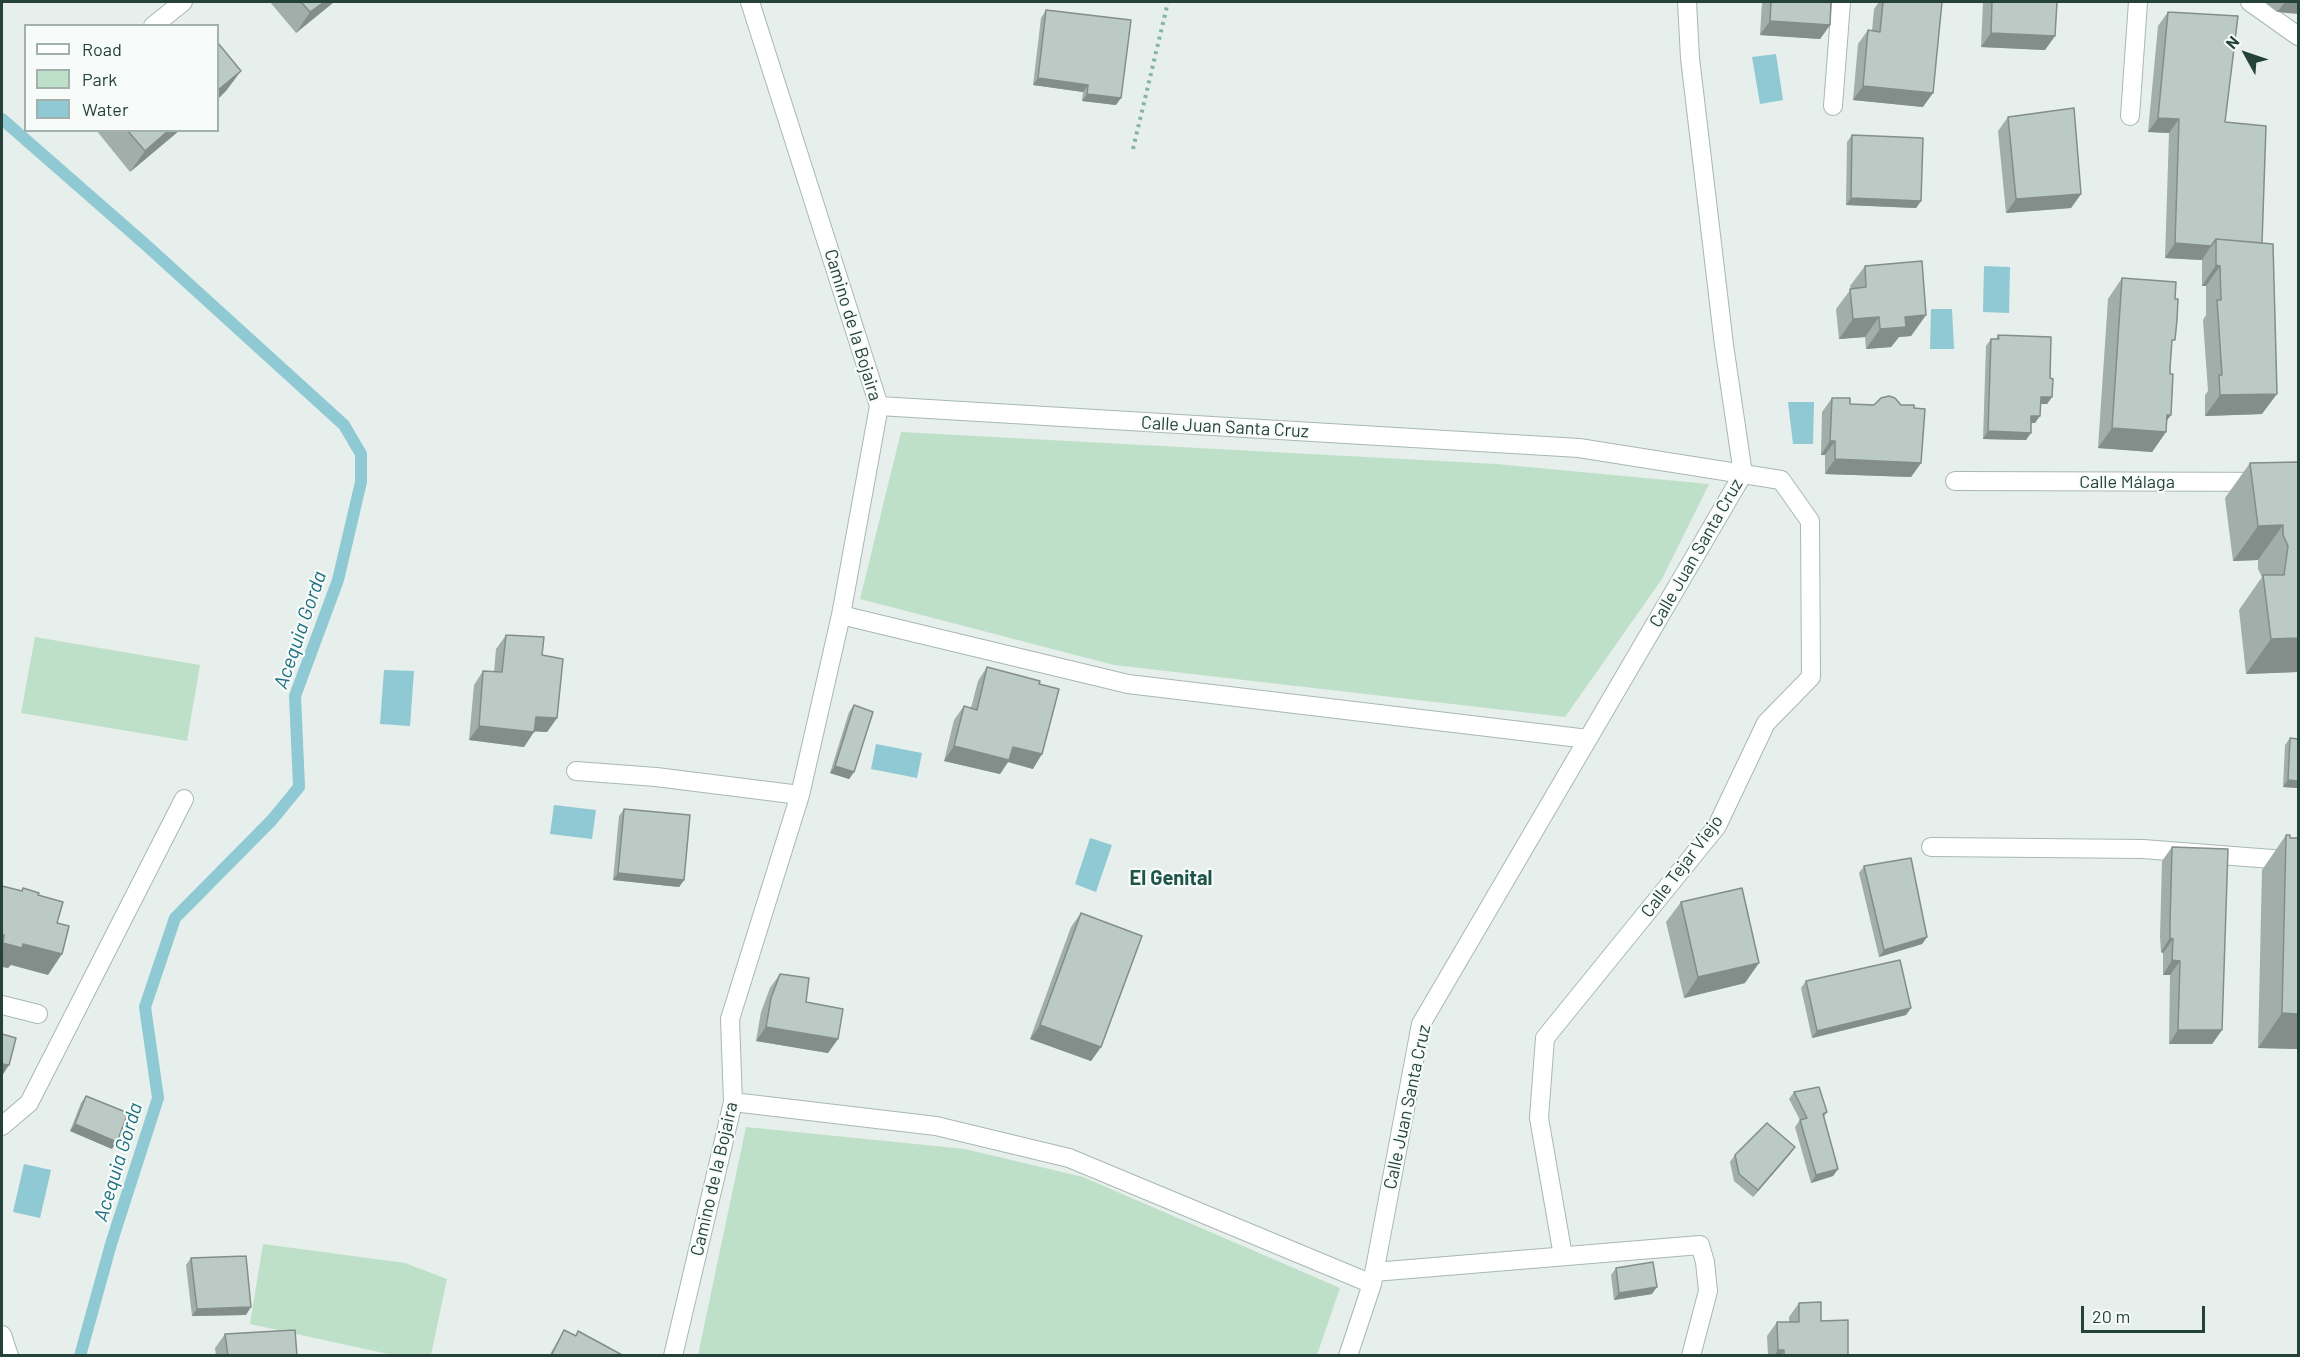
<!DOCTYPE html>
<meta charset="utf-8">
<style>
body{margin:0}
#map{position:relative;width:2300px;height:1357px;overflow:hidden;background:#e6efeb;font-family:Barlow,sans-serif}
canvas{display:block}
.frame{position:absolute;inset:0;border:3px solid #24423a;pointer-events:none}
.legend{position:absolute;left:24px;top:24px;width:195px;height:108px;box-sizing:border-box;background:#f7fbf9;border:2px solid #a3b1ad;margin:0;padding:8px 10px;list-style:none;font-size:18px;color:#24423a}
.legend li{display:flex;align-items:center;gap:12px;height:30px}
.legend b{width:30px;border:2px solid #a3b1ad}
.north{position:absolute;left:2216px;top:24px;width:60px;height:60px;-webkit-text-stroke:4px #f7fbf9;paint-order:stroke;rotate:310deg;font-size:16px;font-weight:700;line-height:24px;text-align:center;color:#24423a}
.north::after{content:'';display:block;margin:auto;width:21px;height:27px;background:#24423a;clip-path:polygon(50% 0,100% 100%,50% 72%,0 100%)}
.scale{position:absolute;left:2081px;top:1306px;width:124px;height:27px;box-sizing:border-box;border:3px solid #24423a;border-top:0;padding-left:8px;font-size:18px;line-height:21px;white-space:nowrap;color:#24423a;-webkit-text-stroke:4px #f7fbf9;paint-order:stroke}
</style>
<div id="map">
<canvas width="2300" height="1357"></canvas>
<div class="frame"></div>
<ul class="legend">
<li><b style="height:8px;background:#fff"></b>Road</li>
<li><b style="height:16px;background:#bfe0c8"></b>Park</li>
<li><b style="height:16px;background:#8ec9d4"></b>Water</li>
</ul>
<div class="north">N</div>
<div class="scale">20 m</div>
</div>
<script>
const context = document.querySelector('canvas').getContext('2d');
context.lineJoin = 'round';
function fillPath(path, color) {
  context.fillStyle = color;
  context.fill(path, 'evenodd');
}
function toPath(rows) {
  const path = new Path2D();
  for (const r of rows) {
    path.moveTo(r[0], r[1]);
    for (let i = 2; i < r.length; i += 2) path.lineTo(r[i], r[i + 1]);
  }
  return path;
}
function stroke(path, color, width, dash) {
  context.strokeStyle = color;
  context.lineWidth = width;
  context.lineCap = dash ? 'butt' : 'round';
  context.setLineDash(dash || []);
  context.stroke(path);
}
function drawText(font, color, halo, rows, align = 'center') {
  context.font = font + ' Barlow,sans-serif';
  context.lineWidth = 4.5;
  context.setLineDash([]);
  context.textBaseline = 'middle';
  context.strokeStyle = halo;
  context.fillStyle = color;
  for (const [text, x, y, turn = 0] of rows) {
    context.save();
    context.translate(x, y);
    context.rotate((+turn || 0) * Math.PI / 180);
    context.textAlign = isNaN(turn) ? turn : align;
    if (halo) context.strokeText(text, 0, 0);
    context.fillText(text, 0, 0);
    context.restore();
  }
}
fillPath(toPath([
 [901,432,1496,464,1709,484,1662,579,1565,717,1114,665,860,599],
 [35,637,200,665,187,741,21,713],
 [746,1127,965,1149,1083,1177,1340,1288,1317,1355,698,1355],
 [263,1244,405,1263,447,1279,431,1355,393,1355,250,1324]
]), '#bfe0c8');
fillPath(toPath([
 [1776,54,1783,100,1760,104,1752,57],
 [1984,266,2010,267,2009,313,1983,312],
 [1931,309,1952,309,1954,349,1930,349],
 [1788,402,1814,402,1813,444,1793,444],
 [384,670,414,671,410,726,380,724],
 [876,744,922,753,917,778,871,769],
 [554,805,596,810,592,839,550,834],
 [1090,838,1112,845,1096,892,1075,884],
 [24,1164,51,1170,40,1218,13,1212]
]), '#8ec9d4');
stroke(toPath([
 [2,119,146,245,344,425,361,454,361,482,338,580,295,696,299,787,272,820,175,918,145,1007,158,1098,111,1244,80,1356]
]), '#8ec9d4', 12);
const minor = toPath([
 [1687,2,1690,58,1724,345,1743,474],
 [2250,2,2298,36],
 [153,26,183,2],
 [1833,106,1841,2],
 [2130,116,2138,2],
 [879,406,1579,448,1781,480,1810,521,1811,677,1766,723,1717,826,1545,1038,1539,1118,1563,1256],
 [1955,481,2298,482],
 [841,615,1128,684,1588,739],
 [576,771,656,777,800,795],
 [1931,847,2143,849,2298,861],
 [2,1005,38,1014],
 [733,1102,936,1126,1069,1158,1372,1284],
 [2,1126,29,1103,184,799],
 [1374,1272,1700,1245,1705,1262,1708,1291,1691,1356],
 [2,1335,9,1356],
 [673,1356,733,1102,730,1019,800,795,841,615,879,406,750,2],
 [1348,1356,1372,1284,1421,1024,1743,474]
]);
stroke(minor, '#a8b8b2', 20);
stroke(toPath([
 [1133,149,1168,2]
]), '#86b3a5', 4, [3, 4.5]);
stroke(minor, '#fff', 18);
fillPath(toPath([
 [270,2,334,2,296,33],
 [1762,2,1831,2,1830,25,1820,39,1760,35],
 [1879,2,1942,2,1923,107,1853,100,1858,44,1868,30,1872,31,1874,9],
 [1983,2,2057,2,2055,36,2045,50,1981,47],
 [2264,2,2298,2,2277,12],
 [1046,10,1116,105,1082,101,1083,92,1033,85,1041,18],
 [2168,12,2225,122,2262,243,2262,414,2205,416,2205,395,2208,391,2203,320,2206,315,2206,286,2202,286,2202,260,2165,258,2169,133,2148,132,2158,26],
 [2008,117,2081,194,2071,208,2006,213,1998,131],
 [96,130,180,130,130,172],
 [1852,135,1921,201,1916,208,1846,205,1847,142],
 [1865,266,1926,315,1911,336,1899,337,1891,347,1866,349,1865,337,1839,339,1836,309,1851,289,1850,286],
 [2122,278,2175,299,2166,432,2152,452,2098,448,2108,299],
 [1998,335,2050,378,2052,397,2047,404,2040,404,2035,423,2031,423,2026,440,1983,439,1986,346,1991,339,1996,339],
 [1832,398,1850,404,1901,405,1914,408,1921,463,1911,477,1825,474,1825,455,1821,455,1822,412],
 [2298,462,2298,672,2246,674,2239,610,2262,577,2258,569,2258,560,2233,561,2225,498,2250,463],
 [506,635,542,655,557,718,547,732,534,731,524,747,469,740,474,685,483,671,494,672,496,649],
 [987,667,1033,769,1008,762,1000,774,944,761,954,720,964,706,971,708,978,681],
 [854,705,854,772,849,779,830,773,849,712],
 [2290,738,2298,739,2298,788,2283,787,2285,745],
 [624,809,684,880,679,887,613,880,619,816],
 [2286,835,2290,838,2298,838,2298,1049,2258,1048,2262,870],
 [2172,847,2222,1030,2212,1044,2169,1044,2170,975,2163,975,2163,953,2161,952,2160,937,2162,861],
 [1864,866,1927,937,1922,944,1879,957,1859,873],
 [1681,902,1745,983,1684,998,1666,922],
 [1081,913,1101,1047,1091,1061,1030,1039,1071,927],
 [780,974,838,1039,828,1053,756,1041,761,1012,770,988],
 [1806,981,1911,1008,1906,1015,1812,1038,1801,988],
 [1794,1092,1827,1112,1824,1117,1838,1169,1833,1176,1811,1183,1795,1127,1800,1120,1789,1099],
 [86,1096,112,1149,70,1131,81,1103],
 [1795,1147,1790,1154,1753,1197,1734,1181,1730,1162,1735,1155],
 [191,1258,246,1315,192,1316,186,1265],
 [1616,1268,1652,1294,1614,1300,1611,1275],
 [1799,1303,1821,1321,1848,1356,1768,1356,1767,1336,1777,1322,1789,1322,1789,1317],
 [564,1330,575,1336,578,1331,624,1356,549,1356],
 [225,1334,297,1356,216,1356,215,1348]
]), '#a1aea9');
fillPath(toPath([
 [324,2,334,2,296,33,310,12],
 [2285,2,2298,2,2298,14,2277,12],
 [1770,21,1830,25,1820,39,1760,35],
 [1991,33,2055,36,2045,50,1981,47],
 [241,71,226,91,218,99,218,90],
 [1038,78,1088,85,1083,92,1033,85],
 [1863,86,1933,93,1923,107,1853,100],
 [1087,94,1121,98,1116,105,1082,101],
 [2158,118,2179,119,2169,133,2148,132],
 [169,130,180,130,130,172,145,151],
 [2081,194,2071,208,2006,213,2016,199],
 [1851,198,1921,201,1916,208,1846,205],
 [2175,243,2211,246,2202,260,2165,258],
 [2216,265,2220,266,2206,286,2202,286],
 [1926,315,1911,336,1899,337,1891,347,1866,349,1880,329,1905,317],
 [1879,317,1865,337,1839,339,1853,319],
 [2277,394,2262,414,2205,416,2220,395],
 [2041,397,2052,397,2047,404,2036,404],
 [2167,415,2171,415,2159,431,2166,432,2152,452,2098,448,2112,428],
 [2031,416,2040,416,2035,423,2026,423],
 [1988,431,2031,433,2026,440,1983,439],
 [1830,441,1835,441,1825,455,1821,455],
 [1835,459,1921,463,1911,477,1825,474],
 [2283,525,2258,560,2233,561,2258,526],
 [2298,638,2298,672,2246,674,2271,639],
 [536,717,557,718,547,732,526,731],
 [479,726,534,732,524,747,469,740],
 [954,746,1013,747,1042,754,1033,769,1008,762,1000,774,944,761],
 [835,766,854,772,849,779,830,773],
 [2288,780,2298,781,2298,788,2283,787],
 [618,873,684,880,679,887,613,880],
 [1927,937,1922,944,1879,957,1884,950],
 [2170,938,2173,939,2163,953,2161,952],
 [3,943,23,944,62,954,48,975,11,965,8,968,2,967,2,944],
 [2172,960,2180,961,2170,975,2163,975],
 [1759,963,1745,983,1684,998,1698,977],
 [1911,1008,1906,1015,1812,1038,1817,1031],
 [2282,1013,2298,1014,2298,1049,2258,1048],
 [1040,1025,1101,1047,1091,1061,1030,1039],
 [766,1027,838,1039,828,1053,756,1041],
 [2178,1030,2222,1030,2212,1044,2169,1044],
 [2,1064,9,1065,2,1076],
 [75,1124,117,1142,112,1149,70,1131],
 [1795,1147,1790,1154,1753,1197,1758,1190],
 [1838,1169,1833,1176,1811,1183,1816,1175],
 [1657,1287,1652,1294,1614,1300,1619,1293],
 [251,1307,246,1315,192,1316,197,1309],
 [1778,1350,1784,1350,1781,1356,1774,1356]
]), '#838d89');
const building = toPath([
 [301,2,324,2,310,12,301,2],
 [1771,2,1831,2,1830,25,1770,21,1771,2],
 [1883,2,1942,2,1933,93,1863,86,1868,30,1880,32,1883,2],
 [1992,2,2057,2,2055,36,1991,33,1992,2],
 [1046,10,1131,20,1121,98,1087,94,1088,85,1038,78,1046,10],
 [2168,12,2238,16,2225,122,2266,126,2262,243,2216,239,2211,246,2175,243,2179,119,2158,118,2168,12],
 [218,43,241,71,218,90,218,43],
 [2074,108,2081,194,2016,199,2008,117,2074,108],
 [127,130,169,130,145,151,127,130],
 [1852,135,1923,138,1921,201,1851,198,1852,135],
 [2216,239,2273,244,2277,394,2220,395,2219,375,2222,375,2217,300,2221,300,2220,266,2216,265,2216,239],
 [1922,261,1926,315,1905,317,1906,327,1880,329,1879,317,1853,319,1850,289,1866,287,1865,266,1922,261],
 [2122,278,2176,282,2175,299,2178,299,2177,320,2175,340,2172,340,2170,368,2170,374,2173,374,2171,415,2167,415,2166,432,2112,428,2122,278],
 [1998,335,2051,337,2050,378,2053,379,2052,397,2041,397,2040,416,2031,416,2031,433,1988,431,1991,339,1999,339,1998,335],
 [1889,396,1895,398,1901,405,1914,405,1914,408,1925,409,1921,463,1835,459,1835,441,1830,441,1832,398,1850,398,1850,404,1874,405,1881,398,1889,396],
 [2298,462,2298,638,2271,639,2263,575,2284,575,2288,546,2283,535,2283,525,2258,526,2250,463,2298,462],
 [506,635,544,637,542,655,563,659,557,718,536,717,534,732,479,726,483,671,502,672,506,635],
 [987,667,1040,681,1039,684,1059,689,1042,754,1013,747,1009,760,954,746,964,706,977,710,987,667],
 [854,705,873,712,854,772,835,766,854,705],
 [2290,738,2298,739,2298,781,2288,780,2290,738],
 [624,809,690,815,684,880,618,873,624,809],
 [2286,835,2290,835,2290,838,2298,838,2298,1014,2282,1013,2286,835],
 [2172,847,2228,849,2222,1030,2178,1030,2180,961,2172,960,2173,939,2170,938,2170,923,2172,847],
 [1911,858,1927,937,1884,950,1864,866,1911,858],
 [2,886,22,891,23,888,39,893,38,895,63,902,57,923,69,926,62,954,23,944,22,948,3,943,4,935,2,934,2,886],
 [1742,888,1759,963,1698,977,1681,902,1742,888],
 [1081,913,1142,936,1101,1047,1040,1025,1081,913],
 [1900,960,1911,1008,1817,1031,1806,981,1900,960],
 [780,974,809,978,806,1002,843,1009,838,1039,766,1027,771,998,780,974],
 [2,1034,16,1038,9,1065,2,1064,2,1034],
 [1819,1087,1827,1112,1823,1114,1838,1169,1816,1175,1800,1120,1807,1118,1794,1092,1819,1087],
 [86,1096,128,1113,117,1142,75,1124,86,1096],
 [1767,1123,1795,1147,1758,1190,1739,1174,1735,1155,1767,1123],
 [246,1256,251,1307,197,1309,191,1258,246,1256],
 [1653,1262,1657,1287,1619,1293,1616,1268,1653,1262],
 [1821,1302,1821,1321,1848,1320,1848,1356,1784,1356,1784,1350,1778,1350,1777,1322,1799,1322,1799,1303,1821,1302],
 [295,1330,297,1356,228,1356,225,1334,295,1330],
 [564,1330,576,1336,578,1331,624,1356,551,1356,564,1330]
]);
fillPath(building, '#bbcac4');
stroke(building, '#838d89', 1.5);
drawText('18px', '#24423a', '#f7fbf9', [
 ["Camino de la Bojaira",853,325,73],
 ["Calle Juan Santa Cruz",1225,427,3],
 ["Calle Málaga",2127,482],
 ["Calle Juan Santa Cruz",1696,553,-60],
 ["Calle Tejar Viejo",1682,866,-53],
 ["Calle Juan Santa Cruz",1407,1107,-78],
 ["Camino de la Bojaira",714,1179,-77]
]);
drawText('italic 20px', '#1c6f80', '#f7fbf9', [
 ["Acequia Gorda",300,630,-71],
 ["Acequia Gorda",118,1162,-73]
]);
drawText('bold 20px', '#1f5548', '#f7fbf9', [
 ["El Genital",1171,878]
]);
</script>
